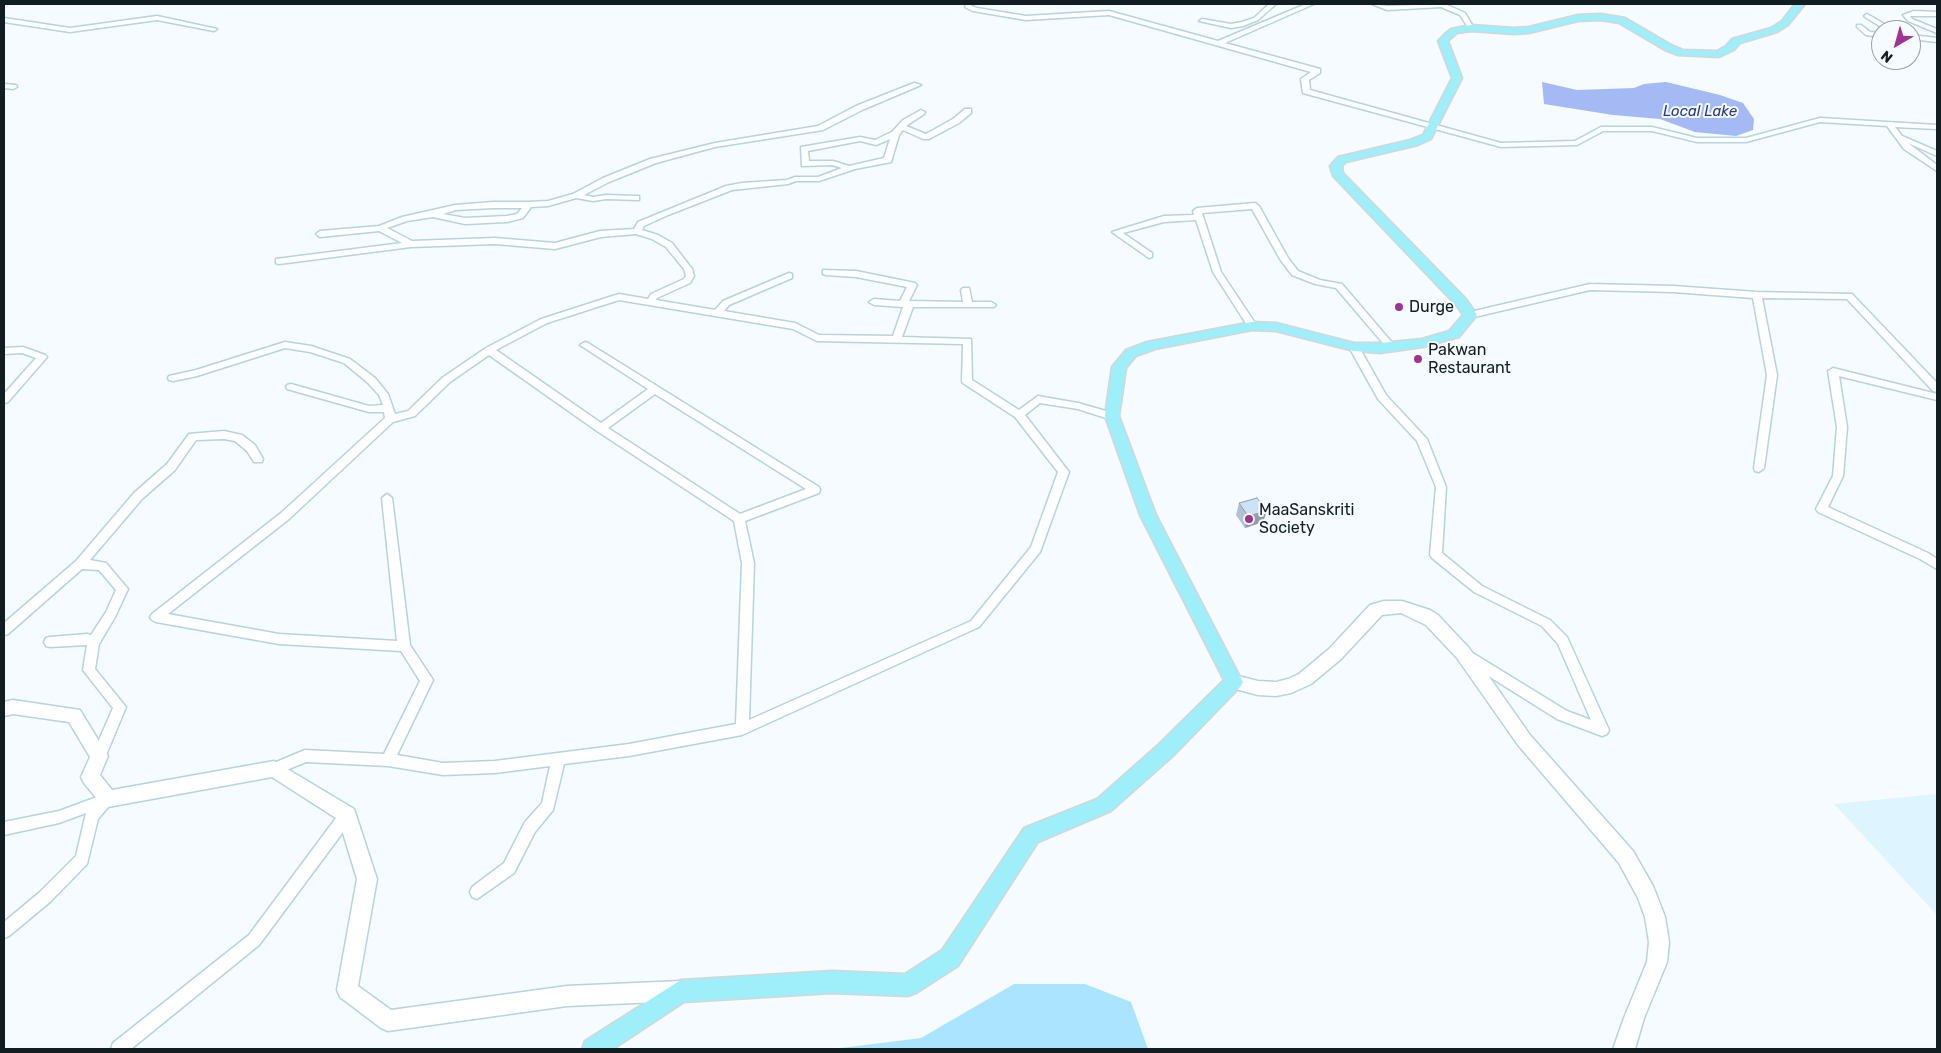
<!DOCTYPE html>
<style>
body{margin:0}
#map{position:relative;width:1941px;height:1053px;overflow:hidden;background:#f5fbfe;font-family:Rubik,sans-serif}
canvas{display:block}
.frame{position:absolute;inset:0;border:5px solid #121d22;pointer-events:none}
.north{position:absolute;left:1871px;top:20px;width:50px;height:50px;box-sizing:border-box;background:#f5fbfe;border:1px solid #9aa2a6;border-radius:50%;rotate:218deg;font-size:14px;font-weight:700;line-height:20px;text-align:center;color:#121d22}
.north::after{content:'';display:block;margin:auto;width:18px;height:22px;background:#9e3394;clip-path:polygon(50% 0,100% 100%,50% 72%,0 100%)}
</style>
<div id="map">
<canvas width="1941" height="1053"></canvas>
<div class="frame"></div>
<div class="north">N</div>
</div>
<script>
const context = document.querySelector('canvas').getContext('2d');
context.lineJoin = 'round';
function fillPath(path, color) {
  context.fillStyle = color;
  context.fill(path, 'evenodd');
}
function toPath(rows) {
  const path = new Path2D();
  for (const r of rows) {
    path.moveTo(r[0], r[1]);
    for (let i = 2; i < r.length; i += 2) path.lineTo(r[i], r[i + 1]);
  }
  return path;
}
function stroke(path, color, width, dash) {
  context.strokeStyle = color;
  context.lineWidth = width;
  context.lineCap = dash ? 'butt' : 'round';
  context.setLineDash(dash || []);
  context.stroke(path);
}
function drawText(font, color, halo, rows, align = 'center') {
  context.font = font + ' Rubik,sans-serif';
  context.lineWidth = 4;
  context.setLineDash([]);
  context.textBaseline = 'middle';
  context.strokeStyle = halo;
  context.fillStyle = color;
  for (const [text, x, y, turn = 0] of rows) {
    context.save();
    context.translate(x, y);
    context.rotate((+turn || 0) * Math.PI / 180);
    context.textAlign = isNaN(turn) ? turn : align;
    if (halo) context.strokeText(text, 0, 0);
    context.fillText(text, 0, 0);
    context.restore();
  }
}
fillPath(toPath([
 [1937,794,1937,915,1834,804]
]), '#def4ff');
fillPath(toPath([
 [1014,984,1085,984,1131,1002,1148,1049,833,1049,921,1038]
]), '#abe4fe');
fillPath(toPath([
 [1542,82,1577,90,1634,88,1644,84,1666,82,1720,95,1743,103,1754,119,1753,130,1736,136,1695,132,1660,119,1613,115,1544,104]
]), '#a5baf5');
const street = toPath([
 [966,4,972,4,971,6,977,8,1026,16,1109,11,1218,41,1306,4,1314,4,1225,43,1320,69,1320,73,1309,80,1310,90,1501,143,1575,141,1601,127,1652,127,1697,138,1746,138,1820,118,1937,125,1937,129,1895,127,1902,136,1937,151,1937,156,1908,143,1937,165,1937,171,1904,149,1887,126,1820,122,1746,142,1697,142,1652,131,1603,131,1577,145,1501,147,1303,93,1301,79,1311,72,1109,15,1026,20,973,11,965,7,966,4],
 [1269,4,1276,4,1258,20,1243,26,1231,28,1199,21,1202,19,1231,24,1242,22,1254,18,1269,4],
 [1372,4,1388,6,1445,4,1465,13,1474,28,1469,29,1460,15,1441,7,1387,10,1372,4],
 [1914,11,1937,12,1937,16,1910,16,1912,19,1937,29,1937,33,1908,21,1903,15,1914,11],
 [1867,14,1893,29,1894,30,1886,30,1865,17,1864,16,1867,14],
 [157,16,217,29,214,31,157,20,70,32,4,22,4,18,70,28,157,16],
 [1857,25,1861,25,1870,32,1881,33,1881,37,1866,35,1857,27,1857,25],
 [1911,35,1937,38,1937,42,1911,39,1911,35],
 [914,83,921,85,862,110,823,130,715,147,656,163,609,182,584,195,593,197,606,195,636,196,639,196,639,200,606,199,593,201,576,198,548,206,531,207,523,218,507,222,465,224,433,217,407,221,387,228,412,241,495,238,555,243,600,231,634,229,638,222,726,186,742,183,787,180,795,177,818,177,842,168,832,165,802,166,801,147,860,137,875,140,892,132,903,120,921,110,925,112,924,114,906,126,926,134,953,119,965,109,971,109,971,113,959,123,929,139,923,139,903,130,899,135,891,162,855,169,819,181,796,181,788,184,732,190,668,215,644,226,642,230,658,235,672,243,692,269,694,276,690,283,657,298,656,300,715,310,723,301,789,273,792,274,792,278,729,305,724,311,795,323,819,335,893,336,903,307,874,305,869,302,874,299,900,301,907,287,856,277,826,275,823,274,823,270,856,271,915,283,917,285,909,301,963,302,961,290,963,288,969,288,972,302,991,302,996,305,994,307,913,307,902,337,971,339,972,380,1019,410,1038,396,1078,403,1116,414,1117,416,1112,420,1078,409,1040,403,1025,415,1069,472,1040,552,979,627,742,735,629,756,564,764,553,810,535,832,514,873,477,899,472,897,470,892,472,887,504,863,525,822,542,803,550,766,495,773,443,775,388,766,306,762,274,775,269,773,267,769,269,765,305,750,384,754,420,681,401,651,279,644,156,622,152,620,150,617,152,614,281,513,385,418,384,412,369,412,287,389,286,387,287,385,291,384,369,406,383,405,379,395,367,382,344,363,310,352,285,348,197,376,173,381,169,380,168,378,169,376,196,370,285,342,311,346,350,359,375,378,388,394,395,414,408,411,442,378,486,348,541,319,619,294,648,299,651,294,684,279,686,276,684,269,666,247,652,239,636,234,601,237,555,249,495,244,411,247,279,264,276,263,276,259,402,243,379,231,320,237,316,234,320,231,379,226,402,217,455,205,493,202,528,202,548,201,573,194,603,178,650,159,715,143,818,126,856,106,914,83],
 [890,139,884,158,849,166,833,161,809,161,808,151,860,141,876,145,890,139],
 [493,208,522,208,517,214,507,216,465,218,443,214,456,210,493,208],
 [619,300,793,329,817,341,963,344,962,381,963,383,1015,417,1058,472,1031,547,971,621,749,720,754,563,745,521,819,493,820,490,819,487,588,343,585,342,580,345,648,389,601,423,496,350,547,323,619,300],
 [489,355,597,431,734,521,742,563,736,724,629,744,495,761,443,763,397,755,433,680,410,645,392,498,387,494,382,498,397,641,279,634,168,614,289,519,393,422,415,416,450,382,489,355],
 [655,394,806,489,740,514,608,428,655,394],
 [4,84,16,85,17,87,13,89,4,88,4,84],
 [1255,203,1259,206,1288,258,1298,271,1320,280,1342,284,1394,345,1396,347,1394,349,1388,349,1336,288,1315,284,1292,275,1280,259,1252,209,1202,213,1221,272,1257,326,1252,329,1249,328,1213,272,1196,220,1164,222,1123,233,1152,253,1152,257,1149,258,1112,232,1164,216,1194,215,1193,211,1197,208,1255,203],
 [1590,284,1673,286,1757,292,1852,294,1937,383,1937,392,1933,391,1847,299,1762,298,1777,375,1764,468,1759,472,1755,471,1754,468,1767,375,1753,298,1673,292,1590,290,1470,318,1465,315,1470,312,1590,284],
 [1354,344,1359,347,1386,395,1427,439,1446,487,1442,553,1482,586,1550,620,1567,637,1609,730,1607,734,1602,736,1557,719,1463,660,1461,656,1463,652,1467,651,1471,652,1567,711,1591,720,1558,644,1542,626,1474,592,1432,558,1430,555,1436,487,1417,441,1378,399,1349,347,1354,344],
 [23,347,45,355,47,357,8,402,4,403,4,394,36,358,22,353,4,354,4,348,23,347],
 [1833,368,1937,394,1937,400,1839,376,1847,427,1843,476,1828,507,1928,553,1937,559,1937,569,1920,559,1818,512,1816,509,1833,476,1837,427,1828,371,1833,368],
 [224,431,242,435,255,445,263,459,262,462,254,462,247,451,235,441,224,439,196,440,175,470,142,499,90,560,106,563,128,589,115,617,99,644,95,669,126,707,104,760,99,762,94,760,92,756,113,708,83,670,87,645,50,647,46,646,44,642,46,638,50,637,87,634,91,635,106,612,116,590,99,570,82,569,8,634,4,635,4,623,76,561,134,493,167,464,189,434,224,431],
 [108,793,113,795,115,799,98,819,87,864,50,902,9,936,4,938,4,922,40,892,76,856,86,813,59,823,4,835,4,822,59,811,108,793],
 [347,809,352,810,354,815,352,820,259,945,131,1049,111,1049,113,1043,249,935,342,810,347,809]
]);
const secondary = toPath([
 [1384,601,1402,601,1430,610,1438,615,1469,648,1530,735,1633,851,1653,886,1665,917,1669,942,1667,962,1644,1018,1635,1049,1613,1049,1624,1018,1647,962,1649,942,1645,917,1638,898,1619,863,1518,745,1457,658,1426,625,1401,613,1382,615,1341,659,1311,684,1291,693,1276,696,1258,695,1228,687,1226,682,1228,677,1234,675,1258,681,1276,682,1288,679,1299,674,1329,649,1370,605,1384,601],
 [13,700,80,710,108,756,100,775,112,790,274,761,354,809,377,879,358,986,391,1010,567,986,681,981,688,984,691,991,688,998,681,1001,567,1006,388,1031,381,1028,340,997,337,990,357,879,339,820,272,777,108,807,102,805,84,783,81,777,90,757,69,722,13,714,4,716,4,702,13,700]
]);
const primary = toPath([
 [1795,4,1805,4,1788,25,1777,32,1740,43,1734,50,1719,57,1678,55,1665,50,1619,23,1601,20,1578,21,1529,33,1514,34,1471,31,1457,33,1448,41,1462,78,1431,139,1418,145,1346,162,1342,166,1343,173,1466,299,1475,312,1477,315,1459,337,1423,347,1380,353,1354,351,1276,331,1252,330,1155,349,1136,356,1126,368,1119,416,1156,515,1240,677,1243,682,1240,687,1173,756,1111,811,1038,842,958,966,916,993,908,996,832,993,684,1002,613,1049,582,1049,585,1041,681,980,832,971,905,974,942,950,1024,828,1097,799,1159,744,1224,680,1140,515,1105,416,1112,367,1126,350,1147,342,1252,322,1276,323,1354,343,1380,343,1422,339,1449,331,1463,315,1456,305,1333,176,1330,166,1338,157,1410,140,1423,135,1452,78,1438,41,1444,35,1451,29,1471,25,1514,28,1529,27,1578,15,1601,14,1625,18,1673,46,1683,50,1717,51,1726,46,1732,39,1771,28,1782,21,1795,4]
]);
stroke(street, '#b6d3e0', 3);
stroke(secondary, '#b6d3e0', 3);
stroke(primary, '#d4d6d7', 3);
fillPath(street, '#fff');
fillPath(secondary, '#fff');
fillPath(primary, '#9eeff9');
fillPath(toPath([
 [1239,503,1267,511,1263,522,1245,528,1236,515]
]), '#b1c2d4');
fillPath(toPath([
 [1267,511,1263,522,1245,528,1248,516]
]), '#909eac');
const building = toPath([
 [1257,498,1267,511,1248,516,1239,503,1257,498]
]);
fillPath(building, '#cee2f6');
stroke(building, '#909eac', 1);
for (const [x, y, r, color] of [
 [1399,307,5,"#9e3394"],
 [1418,359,5,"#9e3394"],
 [1249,519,5,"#9e3394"]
]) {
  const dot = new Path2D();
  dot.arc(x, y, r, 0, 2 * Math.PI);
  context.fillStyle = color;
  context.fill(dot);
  stroke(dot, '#f5fbfe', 2);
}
drawText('italic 15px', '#293a7e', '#f5fbfe', [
 ["Local Lake",1700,112]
]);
drawText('16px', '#121d22', '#f5fbfe', [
 ["Durge",1409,307],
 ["Pakwan",1428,350],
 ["Restaurant",1428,368],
 ["MaaSanskriti",1259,510],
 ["Society",1259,528]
], 'left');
</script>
